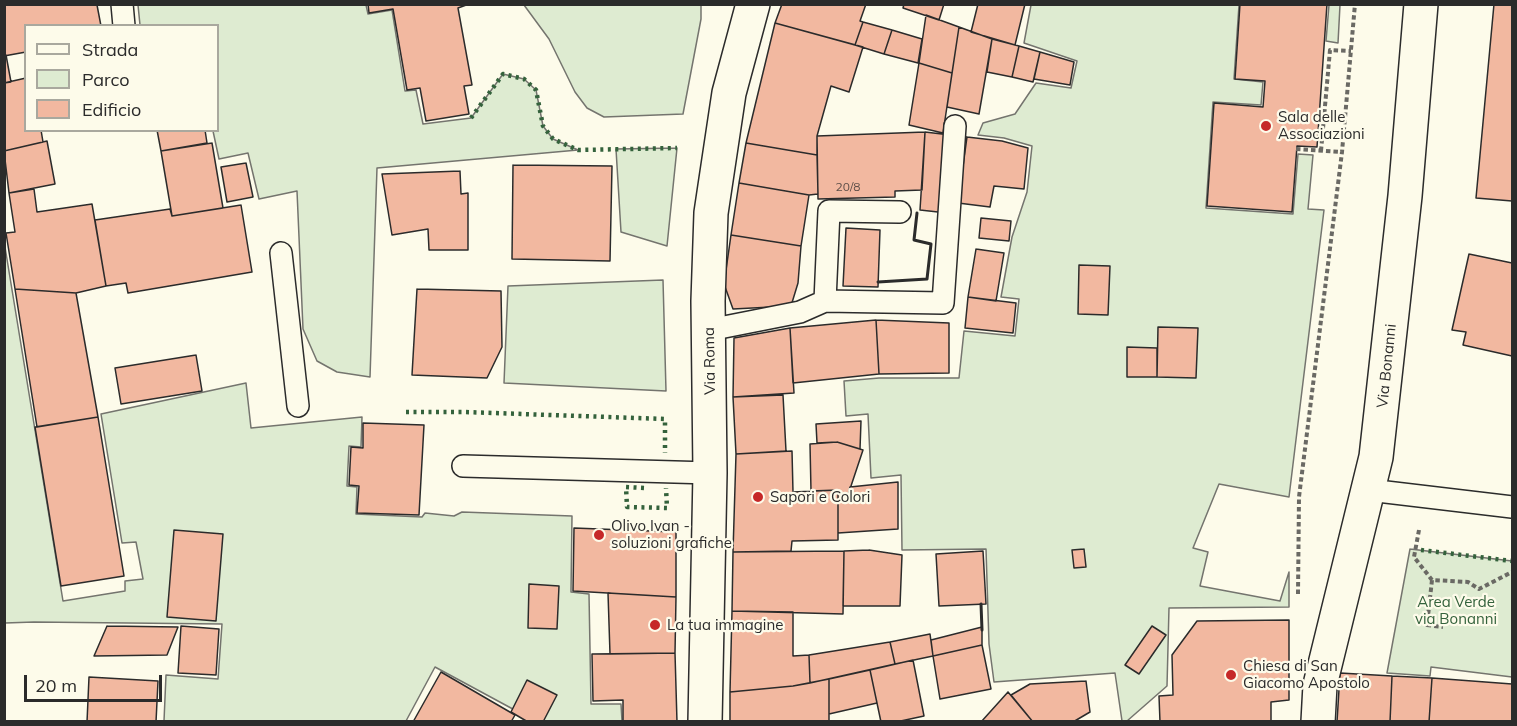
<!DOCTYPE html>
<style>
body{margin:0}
#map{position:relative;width:1517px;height:726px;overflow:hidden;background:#fdfbea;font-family:Mulish,sans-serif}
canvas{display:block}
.frame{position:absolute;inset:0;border:6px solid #2b2b2b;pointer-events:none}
.legend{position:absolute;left:24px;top:24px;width:195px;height:108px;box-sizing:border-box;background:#fdfbea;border:2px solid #a9a89e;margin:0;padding:8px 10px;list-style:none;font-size:18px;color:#2b2b2b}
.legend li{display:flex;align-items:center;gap:12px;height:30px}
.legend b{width:30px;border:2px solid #a9a89e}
.scale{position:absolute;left:24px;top:675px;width:138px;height:27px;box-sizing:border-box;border:3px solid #2b2b2b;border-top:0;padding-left:8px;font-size:18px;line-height:21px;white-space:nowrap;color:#2b2b2b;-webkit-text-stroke:4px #fdfbea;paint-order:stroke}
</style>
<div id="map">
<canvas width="1517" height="726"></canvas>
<div class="frame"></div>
<ul class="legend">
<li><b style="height:8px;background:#fdfbea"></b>Strada</li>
<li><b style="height:16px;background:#deebd1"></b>Parco</li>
<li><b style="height:16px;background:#f2b8a0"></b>Edificio</li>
</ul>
<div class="scale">20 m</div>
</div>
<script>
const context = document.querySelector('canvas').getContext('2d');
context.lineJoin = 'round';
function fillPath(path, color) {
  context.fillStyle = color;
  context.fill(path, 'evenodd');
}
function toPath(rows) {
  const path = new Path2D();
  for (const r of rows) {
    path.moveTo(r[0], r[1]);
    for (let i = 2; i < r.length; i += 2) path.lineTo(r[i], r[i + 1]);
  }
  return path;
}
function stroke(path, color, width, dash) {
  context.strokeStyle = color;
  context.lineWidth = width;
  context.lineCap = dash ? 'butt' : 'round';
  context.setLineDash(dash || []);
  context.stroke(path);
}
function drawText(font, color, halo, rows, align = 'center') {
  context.font = font + ' Mulish,sans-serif';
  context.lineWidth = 4.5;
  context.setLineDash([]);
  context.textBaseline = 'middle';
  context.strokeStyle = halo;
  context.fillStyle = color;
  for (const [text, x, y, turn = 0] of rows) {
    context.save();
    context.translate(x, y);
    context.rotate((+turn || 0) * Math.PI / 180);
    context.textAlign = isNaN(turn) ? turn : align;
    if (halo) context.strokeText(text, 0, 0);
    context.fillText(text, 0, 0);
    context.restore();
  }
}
const green = toPath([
 [366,5,368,14,392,10,405,91,416,90,423,124,471,118,503,74,524,79,536,90,543,126,553,139,578,150,377,168,370,377,337,372,317,361,303,329,297,191,259,199,248,153,219,159,213,131,218,130,218,26,140,25,138,5,366,5],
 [524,5,701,5,701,19,683,114,604,117,587,108,575,92,549,39,524,5],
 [1031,5,1239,5,1234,79,1263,82,1261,105,1213,102,1206,208,1293,214,1298,154,1313,155,1308,209,1324,210,1289,497,1219,484,1193,548,1208,552,1200,586,1280,601,1289,572,1289,607,1169,608,1167,686,1127,721,1122,721,1115,673,994,682,989,644,986,549,902,550,901,475,871,478,868,414,846,416,844,381,879,378,959,378,964,331,1015,336,1019,299,1001,297,1012,237,1027,192,1032,146,1004,138,978,135,983,123,1015,114,1036,83,1071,88,1077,61,1024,43,1031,5],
 [1329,5,1340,5,1338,43,1326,41,1329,5],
 [677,148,667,246,621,232,616,149,677,148],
 [5,247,63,601,125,591,125,581,143,579,136,542,122,543,101,414,246,383,251,428,362,417,361,447,349,446,347,486,357,487,356,514,422,517,425,513,454,516,462,512,572,516,571,592,589,594,591,704,621,704,622,721,535,721,435,667,406,721,164,721,166,675,218,679,222,624,34,622,5,623,5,247],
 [663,280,666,391,504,383,508,286,663,280],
 [1410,549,1512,561,1512,677,1431,667,1430,676,1387,673,1410,549]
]);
fillPath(green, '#deebd1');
stroke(green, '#74746e', 1.5);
const building = toPath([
 [4,4,99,4,97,5,101,26,26,26,26,52,4,56,4,4],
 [368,4,469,4,458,8,472,85,464,86,469,114,426,121,420,88,407,90,393,9,369,13,368,4],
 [782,4,866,4,860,21,863,22,855,45,775,23,782,4],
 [904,4,944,4,939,20,903,8,904,4],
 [978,4,1025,4,1015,45,971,32,978,4],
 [1240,4,1327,4,1317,147,1297,146,1292,212,1207,206,1214,103,1263,107,1265,81,1235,79,1240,4],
 [1494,4,1512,4,1512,201,1476,198,1494,4],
 [926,15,959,27,952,73,919,63,926,15],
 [863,22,892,30,884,54,855,45,863,22],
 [775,23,863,47,849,92,831,86,817,136,817,155,746,143,775,23],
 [959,27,992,39,979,114,947,107,959,27],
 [892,30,922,39,918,63,884,54,892,30],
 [992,39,1019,46,1012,77,987,72,992,39],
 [1019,46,1040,52,1033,82,1012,77,1019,46],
 [1040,52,1074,62,1070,85,1034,79,1040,52],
 [6,55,11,82,4,83,4,56,6,55],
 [919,63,952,73,943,133,909,125,919,63],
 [26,78,26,130,41,130,43,142,4,151,4,83,26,78],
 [157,130,205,130,207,143,161,151,157,130],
 [925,132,967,137,956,214,920,210,925,132],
 [925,132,922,190,895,191,895,197,818,199,817,136,925,132],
 [967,137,1002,141,1028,148,1024,189,994,186,990,207,958,203,967,137],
 [47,141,55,184,9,193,4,151,47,141],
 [212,143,223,208,172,216,161,151,212,143],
 [746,143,817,155,818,194,809,195,739,183,746,143],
 [246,163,253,197,227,202,221,167,246,163],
 [513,165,612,166,610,261,512,259,513,165],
 [460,171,461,194,468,193,468,250,429,250,428,229,392,235,382,174,460,171],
 [739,183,809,195,801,246,731,235,739,183],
 [34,189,37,212,92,204,106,286,76,293,15,289,6,233,15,232,9,193,34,189],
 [241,205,252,272,128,293,126,283,106,286,95,220,170,209,172,216,241,205],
 [981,218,1011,221,1009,241,979,238,981,218],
 [846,228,880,230,878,287,843,286,846,228],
 [731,235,801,246,798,283,791,306,733,309,724,284,731,235],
 [976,249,1004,253,996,301,968,297,976,249],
 [1469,254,1512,263,1512,356,1463,345,1466,332,1452,330,1469,254],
 [1079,265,1110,266,1108,315,1078,314,1079,265],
 [15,289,76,293,98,417,37,427,15,289],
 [417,289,501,291,502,347,487,378,412,375,417,289],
 [968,297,1016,303,1013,333,965,328,968,297],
 [876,320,879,374,793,383,790,328,876,320],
 [876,320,949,323,949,373,879,374,876,320],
 [1158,327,1198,328,1196,378,1157,377,1158,327],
 [790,328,794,393,733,397,734,338,790,328],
 [1127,347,1157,348,1157,377,1127,377,1127,347],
 [196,355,202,391,121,404,115,368,196,355],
 [783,395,786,451,736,454,733,397,783,395],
 [98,417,124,576,61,586,35,427,98,417],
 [861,421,860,449,837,442,817,443,816,424,861,421],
 [363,423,424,425,419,515,357,513,359,486,349,485,351,447,363,448,363,423],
 [837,442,863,450,848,495,838,494,838,490,811,491,810,444,837,442],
 [792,451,793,492,838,490,838,540,792,541,791,551,733,552,736,454,792,451],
 [898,482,898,529,838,533,838,494,848,495,850,487,898,482],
 [574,528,676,532,676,597,573,591,574,528],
 [174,530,223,534,216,621,167,617,174,530],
 [1084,549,1086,567,1074,568,1072,550,1084,549],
 [869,550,902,555,900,606,843,606,844,551,869,550],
 [844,551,843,614,732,611,733,552,844,551],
 [983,551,986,604,939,606,936,554,983,551],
 [529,584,559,586,557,629,528,628,529,584],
 [608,593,676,597,675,653,610,654,608,593],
 [732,611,793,612,793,656,809,655,810,683,793,686,730,692,732,611],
 [1289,620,1289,700,1271,702,1271,722,1160,722,1159,696,1173,695,1172,655,1197,621,1289,620],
 [107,626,178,627,167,655,94,656,107,626],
 [181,626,219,629,216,675,178,673,181,626],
 [1152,626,1166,635,1139,674,1125,665,1152,626],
 [982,627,982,645,933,656,931,640,982,627],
 [930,634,933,656,895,664,890,642,930,634],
 [890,642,895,664,810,683,809,655,890,642],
 [982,645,991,689,940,699,933,656,982,645],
 [675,653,677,722,623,722,623,700,593,701,592,654,675,653],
 [913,660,924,716,896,722,881,722,870,670,913,660],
 [870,670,877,703,829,714,829,679,870,670],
 [441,672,515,715,511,722,413,722,441,672],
 [1340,673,1392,676,1390,722,1337,722,1340,673],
 [1392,676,1432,678,1429,722,1390,722,1392,676],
 [89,677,158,681,156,722,87,722,89,677],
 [1432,678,1512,684,1512,722,1429,722,1432,678],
 [829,679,829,722,730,722,730,692,793,686,829,679],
 [527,680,557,695,543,722,528,722,511,712,527,680],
 [1086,681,1090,712,1073,722,1033,722,1011,695,1030,684,1086,681],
 [1008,692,1033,722,981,722,1008,692]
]);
fillPath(building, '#f2b8a0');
stroke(building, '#2b2b2b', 1.5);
const lane = toPath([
 [122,4,124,26],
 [281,253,298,406],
 [825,301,829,211,900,212],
 [709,330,800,312,825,301,943,303,955,126],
 [463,466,710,473],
 [1369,490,1512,507]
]);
const street = toPath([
 [1318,722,1320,685,1376,457,1405,196,1421,4]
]);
const secondary = toPath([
 [705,722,710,473,708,301,711,213,729,93,753,4]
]);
stroke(lane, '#2b2b2b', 24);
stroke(street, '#2b2b2b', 36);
stroke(secondary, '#2b2b2b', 36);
stroke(toPath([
 [1296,149,1342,152],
 [1321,151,1330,50,1351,51],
 [1419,530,1414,557,1432,580,1468,582,1479,589,1512,572],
 [1432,580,1427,625,1443,627],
 [1298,594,1299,497,1342,152,1355,4]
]), '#6a6964', 4, [4.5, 3]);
stroke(lane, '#fdfbea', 21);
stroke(street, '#fdfbea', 33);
stroke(secondary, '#fdfbea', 33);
stroke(toPath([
 [471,118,503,74,524,79,536,90,543,126,553,139,578,150,677,148],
 [406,412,465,412,665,419,665,453],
 [644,488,626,487,627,507,667,508,666,488],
 [1421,550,1512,561]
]), '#34623c', 4.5, [3, 4.5]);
stroke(toPath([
 [878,282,927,279,931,244,914,240,917,213],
 [981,604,982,630]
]), '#2b2b2b', 3);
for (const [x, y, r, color] of [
 [1266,126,6,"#c62828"],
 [758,497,6,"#c62828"],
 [599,535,6,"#c62828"],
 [655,625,6,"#c62828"],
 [1231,675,6,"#c62828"]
]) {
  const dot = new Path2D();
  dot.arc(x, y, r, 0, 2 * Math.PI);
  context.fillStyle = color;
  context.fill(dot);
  stroke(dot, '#fdfbea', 2);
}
drawText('12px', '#5d4e48', null, [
 ["20/8",848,187]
]);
drawText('15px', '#2b2b2b', '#fdfbea', [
 ["Sala delle",1278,117],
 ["Associazioni",1278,134],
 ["Sapori e Colori",770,497],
 ["Olivo Ivan -",611,526],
 ["soluzioni grafiche",611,543],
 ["La tua immagine",667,625],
 ["Chiesa di San",1243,666],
 ["Giacomo Apostolo",1243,683]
], 'left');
drawText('15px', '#2b2b2b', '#fdfbea', [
 ["Via Roma",710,361,-91],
 ["Via Bonanni",1387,366,-84]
]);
drawText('15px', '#34623c', '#fdfbea', [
 ["Area Verde",1456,602],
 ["via Bonanni",1456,619]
]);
</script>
